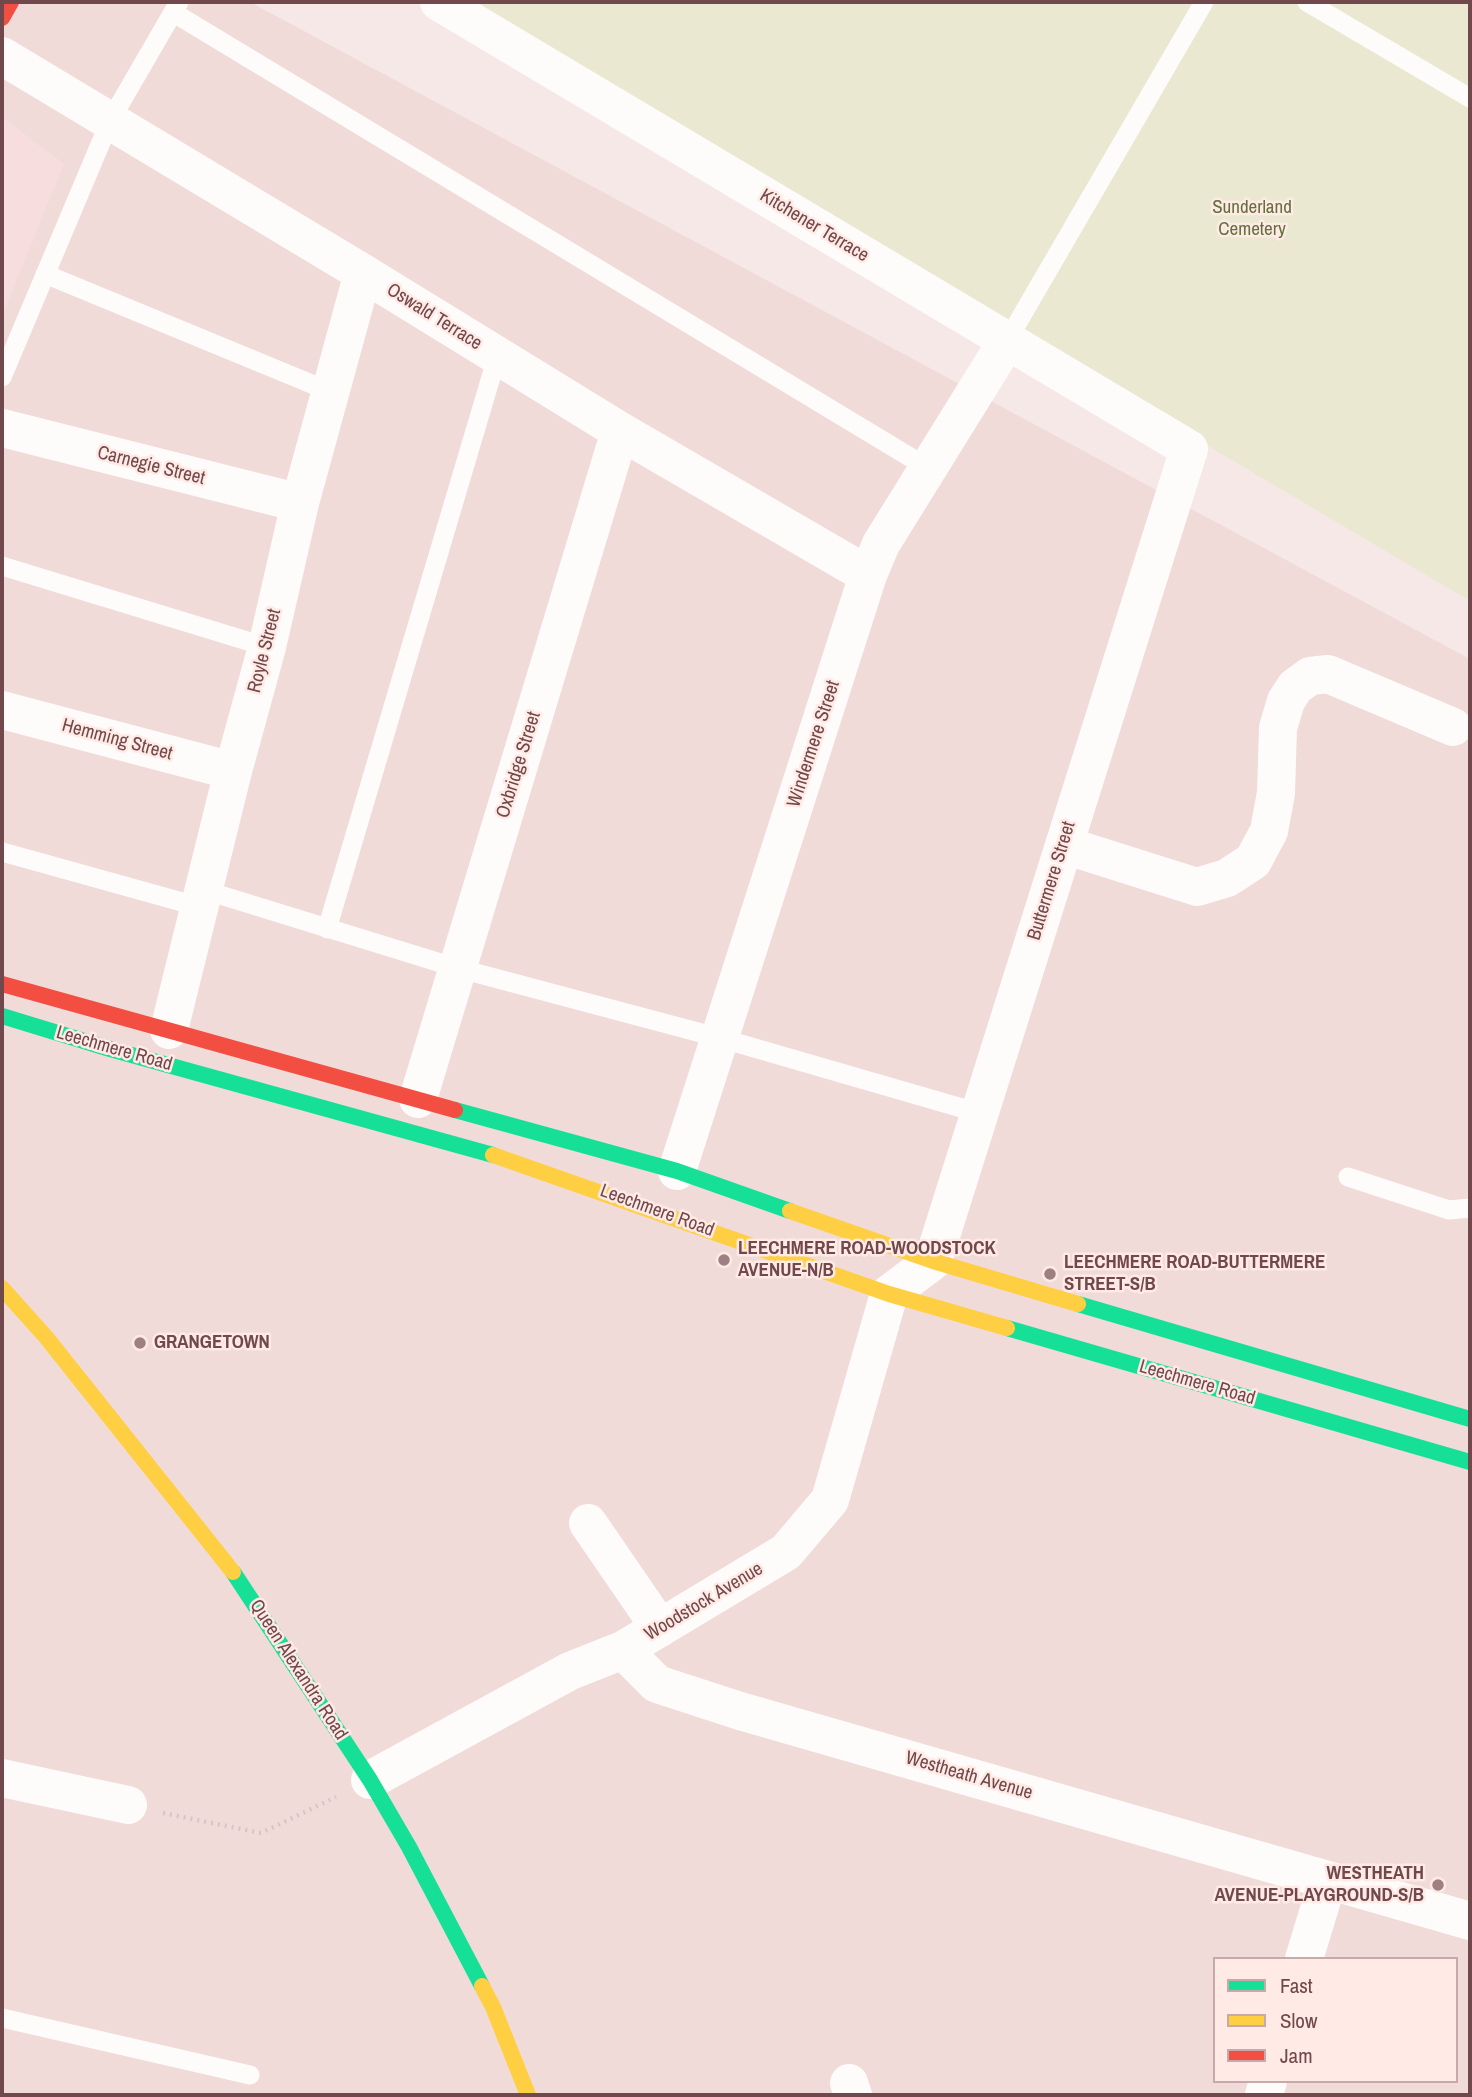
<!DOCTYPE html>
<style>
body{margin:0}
#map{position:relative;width:1472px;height:2097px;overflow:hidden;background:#f5e8e6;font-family:"Archivo Narrow",sans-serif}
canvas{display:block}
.frame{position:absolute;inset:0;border:4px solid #71484c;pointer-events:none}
.legend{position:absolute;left:1213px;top:1957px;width:245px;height:126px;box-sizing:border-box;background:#ffeae5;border:2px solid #c6a9a8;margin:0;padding:9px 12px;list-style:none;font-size:21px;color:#71484c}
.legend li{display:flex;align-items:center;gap:14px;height:35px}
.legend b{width:35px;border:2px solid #c6a9a8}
</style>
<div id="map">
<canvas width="1472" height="2097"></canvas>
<div class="frame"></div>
<ul class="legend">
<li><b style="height:9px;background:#16e098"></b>Fast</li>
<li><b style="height:9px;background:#ffcf43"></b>Slow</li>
<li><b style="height:9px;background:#f24e42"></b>Jam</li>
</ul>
</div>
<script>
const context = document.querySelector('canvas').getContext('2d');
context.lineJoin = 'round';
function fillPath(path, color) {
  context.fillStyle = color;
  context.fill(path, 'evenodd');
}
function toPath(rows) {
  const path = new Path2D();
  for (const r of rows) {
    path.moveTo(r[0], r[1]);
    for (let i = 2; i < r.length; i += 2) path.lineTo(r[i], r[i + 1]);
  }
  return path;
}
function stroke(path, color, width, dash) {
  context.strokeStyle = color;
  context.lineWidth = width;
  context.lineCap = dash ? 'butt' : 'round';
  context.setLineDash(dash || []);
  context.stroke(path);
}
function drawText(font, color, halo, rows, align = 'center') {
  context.font = font + ' "Archivo Narrow",sans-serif';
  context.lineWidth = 5;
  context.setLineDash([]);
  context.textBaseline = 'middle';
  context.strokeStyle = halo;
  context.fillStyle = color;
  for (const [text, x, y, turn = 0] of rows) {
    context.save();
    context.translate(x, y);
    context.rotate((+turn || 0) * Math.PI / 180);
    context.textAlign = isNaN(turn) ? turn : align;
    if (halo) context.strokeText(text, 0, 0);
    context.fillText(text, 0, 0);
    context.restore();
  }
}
fillPath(toPath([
 [2,2,250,2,1470,659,1470,2095,2,2095],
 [1215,1959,1456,1959,1456,2081,1215,2081]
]), '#f1dbd8');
fillPath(toPath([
 [2,117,64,164,2,316]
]), '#f8dddf');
fillPath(toPath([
 [458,2,1470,2,1470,601]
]), '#eae8d1');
stroke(toPath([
 [163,1813,261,1833,336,1797]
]), '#d4c6c6', 4.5, [2, 5]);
stroke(toPath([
 [1307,2,1470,98],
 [174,13,928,468],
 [45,274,331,392],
 [1007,341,1204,2],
 [2,377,110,121,179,2],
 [2,566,267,647],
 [2,852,200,907],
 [204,890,457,968,720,1038,979,1113],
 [327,929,497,357],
 [1348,1177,1449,1210,1470,1208],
 [2,2018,250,2075]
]), '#fefcfb', 19);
stroke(toPath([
 [2,56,363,273,620,431,868,575],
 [2,428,300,503],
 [2,710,233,771],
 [1064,845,1197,887,1227,878,1253,861,1269,831,1276,793,1278,728,1286,701,1295,687,1310,676,1328,674,1453,727],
 [169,1030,233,771,267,647,300,503,363,273],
 [418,1099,620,431],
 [677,1171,868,575,881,544,1007,341],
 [588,1523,660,1628],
 [623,1650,657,1684,740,1711,1470,1921],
 [2,1778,128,1805],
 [370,1780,570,1671,623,1650,786,1552,830,1500,889,1294,933,1261,1189,449,439,2],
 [1304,1959,1328,1880],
 [849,2083,853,2095],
 [1264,2095,1268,2081]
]), '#fefcfb', 38);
stroke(toPath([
 [2,1016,110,1049,493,1155],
 [455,1110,677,1171,790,1211],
 [1078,1304,1470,1419],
 [1007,1328,1470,1462],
 [233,1572,370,1780,409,1847,482,1986]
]), '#16e098', 16);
stroke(toPath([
 [493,1155,889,1294,1007,1328],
 [790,1211,933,1261,1078,1304],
 [2,1288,46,1337,233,1572],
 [482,1986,493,2007,528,2095]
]), '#ffcf43', 16);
stroke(toPath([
 [2,18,11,2],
 [2,984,455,1110]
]), '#f24e42', 16);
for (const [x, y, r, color] of [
 [724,1260,7,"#9f8082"],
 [1050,1274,7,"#9f8082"],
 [140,1343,7,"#9f8082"],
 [1438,1885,7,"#9f8082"]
]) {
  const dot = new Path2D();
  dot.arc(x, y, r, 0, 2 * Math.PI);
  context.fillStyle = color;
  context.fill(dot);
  stroke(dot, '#ffeae5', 2.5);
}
drawText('19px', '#63713e', '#ffeae5', [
 ["Sunderland",1252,208],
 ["Cemetery",1252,230]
]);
drawText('19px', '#71484c', '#ffeae5', [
 ["Kitchener Terrace",814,226,31],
 ["Oswald Terrace",434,317,32],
 ["Carnegie Street",151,466,14],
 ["Royle Street",265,651,-76],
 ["Hemming Street",117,740,15],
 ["Windermere Street",814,744,-72],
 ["Oxbridge Street",519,765,-73],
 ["Buttermere Street",1052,881,-73],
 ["Leechmere Road",114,1049,16],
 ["Leechmere Road",657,1211,20],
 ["Leechmere Road",1197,1383,16],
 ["Woodstock Avenue",704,1602,-31],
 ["Queen Alexandra Road",298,1670,57],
 ["Westheath Avenue",969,1776,16]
]);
drawText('bold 19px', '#71484c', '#ffeae5', [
 ["LEECHMERE ROAD-WOODSTOCK",738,1249],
 ["AVENUE-N/B",738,1271],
 ["LEECHMERE ROAD-BUTTERMERE",1064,1263],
 ["STREET-S/B",1064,1285],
 ["GRANGETOWN",154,1343],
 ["WESTHEATH",1424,1874,"right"],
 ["AVENUE-PLAYGROUND-S/B",1424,1896,"right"]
], 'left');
</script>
